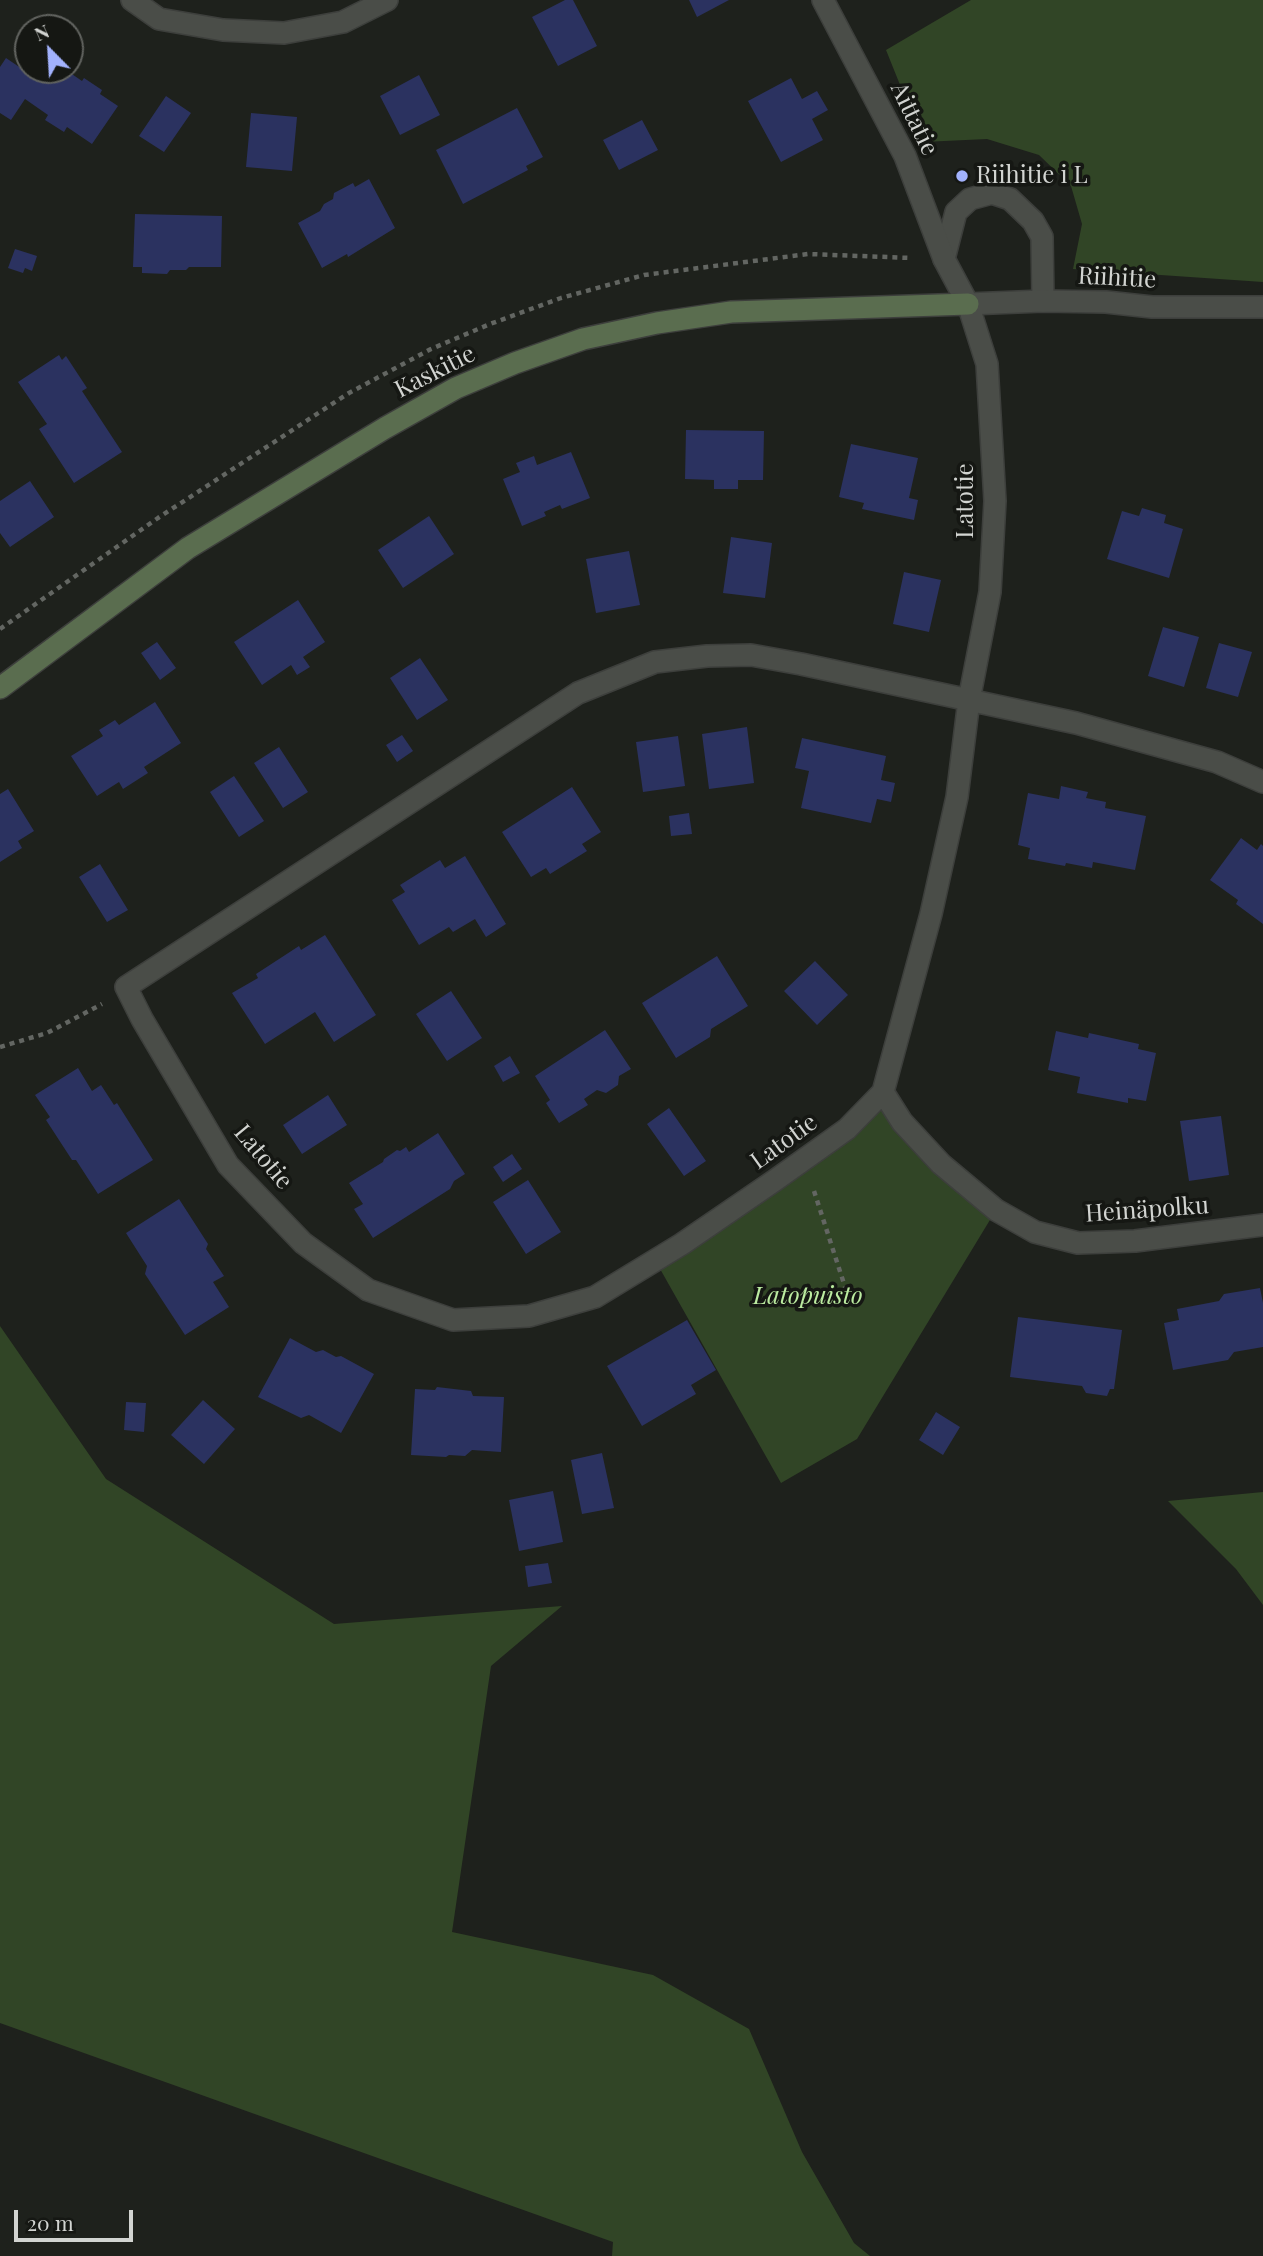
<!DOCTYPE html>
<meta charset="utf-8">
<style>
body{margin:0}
#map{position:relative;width:1263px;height:2256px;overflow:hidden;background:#1e211c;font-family:"Playfair Display",serif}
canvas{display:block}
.north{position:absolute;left:14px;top:14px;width:70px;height:70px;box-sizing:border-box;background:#151713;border:2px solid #61635f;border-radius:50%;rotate:336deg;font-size:19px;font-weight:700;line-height:28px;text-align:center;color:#d2d4d1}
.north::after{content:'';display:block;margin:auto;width:24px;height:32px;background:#a2b2fd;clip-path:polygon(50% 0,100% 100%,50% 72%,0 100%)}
.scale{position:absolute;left:14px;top:2210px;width:119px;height:32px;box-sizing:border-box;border:4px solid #d2d4d1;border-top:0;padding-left:9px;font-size:21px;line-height:24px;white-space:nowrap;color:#d2d4d1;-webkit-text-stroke:5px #151713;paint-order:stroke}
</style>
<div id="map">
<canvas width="1263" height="2256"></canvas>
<div class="north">N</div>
<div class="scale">20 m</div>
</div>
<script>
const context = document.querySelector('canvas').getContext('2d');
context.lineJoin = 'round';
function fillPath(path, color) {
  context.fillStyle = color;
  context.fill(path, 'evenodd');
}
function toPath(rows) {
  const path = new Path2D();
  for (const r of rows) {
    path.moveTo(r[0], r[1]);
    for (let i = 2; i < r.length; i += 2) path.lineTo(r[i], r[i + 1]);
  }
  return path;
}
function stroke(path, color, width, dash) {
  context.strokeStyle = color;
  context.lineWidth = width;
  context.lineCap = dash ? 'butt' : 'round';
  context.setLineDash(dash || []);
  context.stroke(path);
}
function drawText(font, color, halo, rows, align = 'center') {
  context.font = font + ' "Playfair Display",serif';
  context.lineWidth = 7;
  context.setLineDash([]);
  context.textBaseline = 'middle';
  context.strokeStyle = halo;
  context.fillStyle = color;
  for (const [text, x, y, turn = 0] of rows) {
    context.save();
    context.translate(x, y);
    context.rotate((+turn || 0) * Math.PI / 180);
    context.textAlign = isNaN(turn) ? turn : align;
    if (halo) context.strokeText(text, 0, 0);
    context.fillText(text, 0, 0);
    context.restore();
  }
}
fillPath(toPath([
 [971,0,1263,0,1263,282,1073,269,1082,224,1071,186,1039,155,987,139,923,142,886,50],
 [883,1092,996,1210,857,1439,781,1483,655,1260],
 [0,1326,106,1479,334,1624,562,1606,491,1666,452,1932,653,1975,749,2029,802,2152,854,2243,870,2256,612,2256,613,2242,0,2023],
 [1263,1492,1263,1605,1236,1569,1168,1501]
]), '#314526');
fillPath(toPath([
 [565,0,573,0,597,46,558,66,532,17],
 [689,0,729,0,697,17],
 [6,58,37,79,42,70,66,70,82,81,84,78,102,90,100,94,118,106,92,144,67,127,64,132,45,120,48,115,25,99,11,120,0,113,0,67],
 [419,75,440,115,400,135,380,96],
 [791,78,802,99,817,91,828,110,812,119,823,140,781,162,748,101],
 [166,96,191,113,164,152,139,136],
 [517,108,543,157,526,166,528,170,463,204,436,150],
 [251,113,297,117,292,171,246,167],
 [642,120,658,150,619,170,603,140],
 [369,179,395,228,348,257,347,254,322,268,298,223,320,211,324,204,333,199,334,193,353,183,355,187],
 [135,214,222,216,221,267,189,267,186,270,170,270,167,274,142,273,142,267,133,267],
 [15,249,37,256,32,271,25,268,23,273,8,268],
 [59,355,62,360,66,356,87,388,82,391,122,452,74,483,39,429,47,424,18,382],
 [686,430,764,431,763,480,738,480,738,489,714,489,714,480,685,479],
 [851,444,918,458,909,498,918,500,914,520,862,509,864,503,839,497],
 [571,452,590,498,562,509,560,505,544,512,546,516,522,526,503,479,520,472,516,463,534,456,537,465],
 [30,481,54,517,10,547,0,533,0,501],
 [1142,508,1166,515,1164,523,1183,529,1169,578,1107,559,1122,511,1139,516],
 [429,516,454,554,403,588,378,550],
 [731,537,772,543,765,598,723,593],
 [629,551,640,605,596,613,586,559],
 [904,572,941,580,929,632,893,624],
 [298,600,325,642,303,657,310,667,297,675,291,665,262,685,234,642],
 [1163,627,1199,637,1184,687,1148,676],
 [157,642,176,668,160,680,141,653],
 [1219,643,1252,652,1238,697,1206,688],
 [420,658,448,700,417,720,390,678],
 [155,702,181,743,144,767,148,773,123,789,119,782,97,796,71,756,103,736,99,730,115,720,119,725],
 [747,727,754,783,709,789,702,734],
 [402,735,413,751,397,762,386,745],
 [678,736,685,786,643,792,636,742],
 [802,738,886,756,881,780,895,783,891,802,877,799,871,823,801,808,809,771,795,768],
 [279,747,308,792,283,808,254,763],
 [234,776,264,821,239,837,210,792],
 [1061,786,1088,792,1086,798,1106,802,1105,808,1146,816,1135,870,1093,862,1092,868,1066,863,1065,866,1028,859,1030,848,1018,845,1028,793,1059,799],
 [572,787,601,832,582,844,587,851,550,874,546,868,531,877,502,832],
 [8,789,34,831,18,841,22,848,0,862,0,794],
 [689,813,692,834,671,836,669,816],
 [1241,838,1257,850,1261,844,1263,846,1263,924,1236,904,1238,900,1210,880],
 [465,856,506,924,486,937,475,919,453,932,449,927,419,945,392,900,405,892,400,885,440,860,445,868],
 [100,864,128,910,107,922,79,877],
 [325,935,376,1015,334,1042,315,1012,265,1044,232,993,258,978,256,974,299,946,301,950],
 [717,956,748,1006,711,1029,710,1037,676,1058,642,1003],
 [815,961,848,995,817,1025,784,991],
 [451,991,482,1038,447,1061,416,1014],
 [605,1030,631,1069,619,1076,618,1085,606,1093,597,1090,584,1099,588,1105,559,1123,546,1103,550,1100,535,1076],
 [1056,1031,1088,1038,1089,1033,1139,1044,1138,1049,1156,1053,1146,1101,1128,1098,1128,1103,1077,1093,1080,1077,1048,1070],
 [510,1056,520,1073,503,1082,494,1066],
 [78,1068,92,1091,101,1085,114,1105,117,1103,153,1160,98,1194,76,1160,72,1160,46,1120,50,1117,35,1095],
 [328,1095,347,1125,302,1154,283,1125],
 [669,1108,706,1161,684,1176,647,1124],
 [1221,1116,1229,1175,1189,1181,1180,1121],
 [438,1133,465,1174,454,1181,450,1189,373,1238,354,1209,363,1204,349,1183,383,1162,384,1159,397,1150,400,1151,406,1147,409,1152],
 [512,1154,522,1169,503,1182,493,1167],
 [528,1180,561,1232,526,1254,493,1202],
 [179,1199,208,1244,206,1249,224,1276,213,1282,229,1307,185,1335,145,1274,147,1266,126,1233],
 [1260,1288,1263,1303,1263,1347,1234,1352,1228,1360,1173,1370,1164,1323,1179,1320,1177,1309,1219,1301,1224,1294],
 [1018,1317,1122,1330,1114,1389,1110,1389,1107,1396,1086,1393,1082,1386,1010,1377],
 [687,1320,716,1370,691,1385,696,1394,642,1426,607,1366],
 [290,1338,316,1352,323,1350,336,1357,341,1356,374,1374,341,1433,309,1415,301,1418,258,1397],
 [437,1387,471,1391,473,1396,504,1397,501,1452,472,1450,465,1456,449,1455,446,1457,411,1455,415,1389,435,1390],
 [203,1400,235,1429,204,1464,171,1435],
 [126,1402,146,1403,144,1432,124,1430],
 [936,1412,960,1427,943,1455,919,1440],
 [602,1453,614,1508,582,1514,571,1460],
 [553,1491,563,1542,519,1551,509,1500],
 [548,1563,552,1583,528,1587,525,1566]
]), '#2b3260');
const lane = toPath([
 [944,259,956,212,970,199,992,193,1010,199,1033,221,1042,237,1043,301]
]);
const street = toPath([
 [132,0,159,19,223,30,284,33,343,22,387,0],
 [823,0,905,156,944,259,968,304,987,364,995,501,990,592,969,700,957,797,931,914,883,1092,847,1129,774,1181,682,1244,595,1297,529,1316,453,1320,368,1290,303,1243,228,1165,142,1019,126,987,578,693,655,662,707,656,751,655,801,664,969,700,1076,723,1217,762,1263,782],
 [968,304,1043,301,1106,302,1152,307,1263,307],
 [883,1092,902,1122,941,1164,996,1210,1035,1232,1078,1243,1135,1241,1263,1225]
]);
const secondary = toPath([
 [0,688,188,548,385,428,456,388,515,363,583,339,657,323,731,312,968,304]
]);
stroke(lane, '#3d3f3c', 24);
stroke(street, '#3d3f3c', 24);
stroke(secondary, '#3d3f3c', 24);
stroke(toPath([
 [0,629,158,518,349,393,431,349,490,324,561,298,644,275,808,254,912,258],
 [0,1047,47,1033,102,1004],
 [814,1191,847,1293]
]), '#636662', 4.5, [5, 5]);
stroke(lane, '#4a4d48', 21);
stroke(street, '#4a4d48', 21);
stroke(secondary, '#5a6d4f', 21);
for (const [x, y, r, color] of [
 [962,176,7,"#a2b2fd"]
]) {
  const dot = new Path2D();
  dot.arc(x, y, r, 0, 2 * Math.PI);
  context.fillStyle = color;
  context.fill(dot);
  stroke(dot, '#151713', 2.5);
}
drawText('24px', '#d2d4d1', '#151713', [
 ["Aittatie",914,119,64],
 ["Riihitie",1117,278,3],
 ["Kaskitie",435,372,-27],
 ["Latotie",966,501,-90],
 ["Latotie",784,1142,-36],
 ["Latotie",263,1157,50],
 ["Heinäpolku",1147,1210,-4]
]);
drawText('24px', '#d2d4d1', '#151713', [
 ["Riihitie i L",976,176]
], 'left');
drawText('italic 24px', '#bceca1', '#151713', [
 ["Latopuisto",808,1297]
]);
</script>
